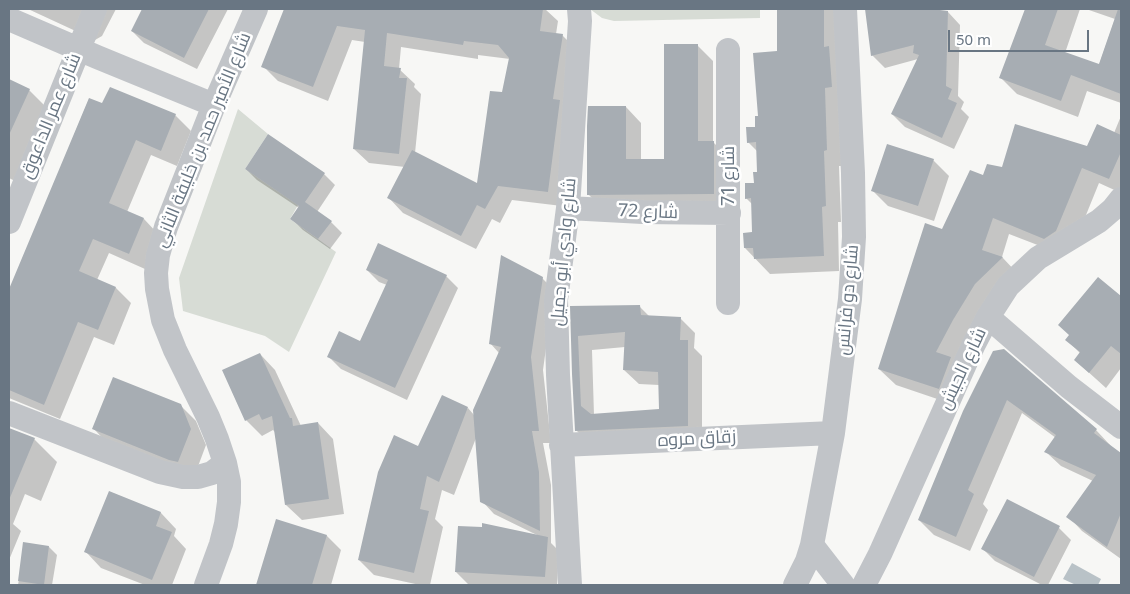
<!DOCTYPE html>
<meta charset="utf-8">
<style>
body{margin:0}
#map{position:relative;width:1130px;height:594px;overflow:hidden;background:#f7f7f5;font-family:"Noto Sans",sans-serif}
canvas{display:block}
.frame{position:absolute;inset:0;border:10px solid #697683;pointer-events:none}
.scale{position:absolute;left:948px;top:30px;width:141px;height:22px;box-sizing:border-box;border:2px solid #697683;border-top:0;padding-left:6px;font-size:15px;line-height:18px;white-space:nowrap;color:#697683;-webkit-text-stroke:4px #fff;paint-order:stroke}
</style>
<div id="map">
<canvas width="1130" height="594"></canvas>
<div class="frame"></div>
<div class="scale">50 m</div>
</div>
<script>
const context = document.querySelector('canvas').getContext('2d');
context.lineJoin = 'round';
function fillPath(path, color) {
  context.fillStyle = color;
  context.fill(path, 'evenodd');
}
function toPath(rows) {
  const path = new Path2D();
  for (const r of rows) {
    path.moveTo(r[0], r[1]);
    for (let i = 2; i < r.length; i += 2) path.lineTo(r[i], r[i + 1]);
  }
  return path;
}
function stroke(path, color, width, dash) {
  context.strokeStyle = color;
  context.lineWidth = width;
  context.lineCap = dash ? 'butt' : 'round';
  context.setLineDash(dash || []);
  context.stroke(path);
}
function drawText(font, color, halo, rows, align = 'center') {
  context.font = font + ' "Noto Sans",Cairo,sans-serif';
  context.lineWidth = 5;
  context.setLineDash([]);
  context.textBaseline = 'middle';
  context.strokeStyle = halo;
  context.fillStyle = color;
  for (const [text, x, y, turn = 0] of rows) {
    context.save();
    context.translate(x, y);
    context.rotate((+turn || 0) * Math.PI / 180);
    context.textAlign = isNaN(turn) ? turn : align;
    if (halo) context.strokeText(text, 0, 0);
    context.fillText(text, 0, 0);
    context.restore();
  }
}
fillPath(toPath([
 [590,9,760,9,760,18,614,21,602,18],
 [238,109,268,134,245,169,298,205,290,219,336,252,289,352,265,336,183,311,179,278]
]), '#d7dcd5');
fillPath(toPath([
 [1072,563,1101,579,1098,585,1076,585,1063,579]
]), '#b9c2c7');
fillPath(toPath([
 [28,9,116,9,102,36,95,40],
 [143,9,228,9,197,69,144,43,132,31],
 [285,9,545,9,558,21,556,34,562,35,577,50,562,206,512,200,500,223,492,219,476,249,403,213,389,198,405,167,369,163,354,149,365,42,352,40,328,101,278,81,263,66],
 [401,47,478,59,478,55,510,59,503,94,478,185,415,153,421,94,414,87,415,84,399,69],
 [778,9,839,9,842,166,839,166,841,222,838,222,839,271,770,274,745,248,754,234,752,204,746,198,755,184,758,173,758,152,748,142,756,128,778,52],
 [867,9,923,9,948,12,960,25,958,96,964,102,961,109,969,117,954,149,905,127,892,114,918,59,885,68,872,55],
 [1026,9,1080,9,1065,53,1099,65,1115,19,1086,9,1121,9,1121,103,1087,91,1078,117,1017,94,1001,78],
 [697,45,713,61,713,142,729,158,729,209,604,210,588,194,626,107,641,123,641,160,665,160],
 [9,81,29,90,58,119,27,187,9,178],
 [110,88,175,115,191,131,177,166,151,155,127,212,144,219,159,235,145,269,109,253,97,280,116,288,131,303,114,345,94,337,60,419,9,398,9,292,89,99,103,105],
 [1121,116,1121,193,1099,183,1073,247,1061,254,1009,234,1002,257,1018,274,955,405,896,385,879,369,943,230,984,176,1003,168,1088,147,1114,133],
 [933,160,949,176,934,221,888,206,873,191],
 [246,169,324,174,335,185,317,212,331,222,342,233,330,249,303,230,292,219,299,208,257,180],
 [367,270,446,276,458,288,407,400,341,369,329,357,360,342,387,285,379,282],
 [542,278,554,290,543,370,551,443,543,443,551,485,551,543,559,551,557,585,492,585,468,584,456,572,539,536,494,514,482,501,476,438,454,495,442,490,435,519,443,527,430,585,420,585,374,575,359,560,418,447,468,408,474,415,499,353,490,343],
 [1098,279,1121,298,1121,368,1106,388,1075,360,1080,353,1067,340],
 [571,307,640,307,650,317,680,318,695,333,694,348,702,356,702,440,591,445,576,430],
 [625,347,624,370,639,384,659,385,660,410,594,415,592,350],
 [994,352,1096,430,1110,445,1110,446,1121,454,1121,559,1082,531,1068,516,1093,481,1061,466,1046,452,1056,438,1022,413,983,504,988,510,970,551,934,535,919,520],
 [260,354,275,370,301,426,318,423,333,439,344,514,302,520,286,505,275,432,273,430,262,436,246,420],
 [180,405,196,421,206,445,194,477,109,445,94,429],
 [9,429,34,439,57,462,41,501,25,494,13,524,21,531,9,560],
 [110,492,161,513,176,529,174,536,186,549,172,585,145,585,101,568,86,552],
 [1008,501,1059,528,1071,540,1048,585,1042,585,995,561,983,549],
 [277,520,327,536,341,550,331,585,257,585],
 [25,544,49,547,57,555,52,585,18,585]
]), '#0003');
fillPath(toPath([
 [142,9,209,9,184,58,131,31],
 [284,9,543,9,540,31,563,34,553,99,560,100,548,192,498,186,485,209,477,205,461,236,387,198,412,150,477,183,490,91,502,92,509,58,498,45,464,41,463,45,387,33,384,66,401,68,399,78,407,78,399,154,353,149,365,30,337,26,313,87,261,67],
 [777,9,824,9,824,47,829,46,832,87,825,88,827,150,824,151,826,206,822,207,824,256,754,259,753,248,744,248,743,233,752,232,751,198,745,199,745,183,754,183,753,172,757,172,756,142,747,143,746,127,755,127,755,116,758,116,753,53,777,51],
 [865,9,932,9,948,11,946,86,952,89,948,99,957,103,942,138,891,114,919,55,913,53,914,45,871,56],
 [1025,9,1058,9,1045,45,1099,64,1118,9,1121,9,1121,94,1071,75,1061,101,999,78],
 [664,44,698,44,698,141,714,141,714,194,587,195,587,126,588,106,626,106,626,159,664,159],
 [9,79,30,89,9,135],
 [110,87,176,114,161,151,136,140,109,203,144,218,129,254,93,239,79,271,116,287,98,330,78,322,44,405,9,390,9,289,89,98,102,103],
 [1015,124,1087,146,1097,124,1121,135,1121,152,1109,179,1082,168,1056,231,1044,239,993,218,982,250,1003,257,975,284,953,320,936,352,951,357,939,389,878,369,925,223,942,229,970,170,983,175,987,164,1002,167],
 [268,134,325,173,305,202,332,221,318,239,290,219,299,206,245,169],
 [887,144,934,159,918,206,871,191],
 [378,243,447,275,395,388,327,357,339,331,360,341,388,280,366,270],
 [501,255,543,277,531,357,539,431,532,431,539,472,540,531,480,502,473,410,501,347,489,344],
 [1098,277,1121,296,1121,354,1111,346,1089,373,1074,360,1080,352,1065,340,1069,335,1058,325],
 [640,305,641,315,681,317,680,340,688,340,688,426,575,431,572,374,570,306],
 [625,332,623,370,658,372,659,409,591,414,581,406,578,336],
 [1004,349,1097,429,1094,433,1121,453,1121,513,1107,547,1066,517,1096,475,1044,452,1056,435,1007,400,968,490,974,494,956,537,918,520,963,411,993,351],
 [260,353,290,418,292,418,293,426,318,422,329,499,285,505,272,416,262,420,259,414,245,421,222,370],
 [113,377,181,404,191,429,178,462,169,460,92,429],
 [442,395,468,407,439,482,427,476,420,509,429,511,414,573,358,560,378,472,394,435,418,446],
 [9,428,35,438,9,500],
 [109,491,161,512,156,526,172,532,152,580,84,552],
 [1007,499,1060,526,1034,577,981,549],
 [276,519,327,535,312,585,256,585],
 [482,523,548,537,545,577,455,572,458,526,482,527],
 [23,542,49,546,44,585,18,581]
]), '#a7adb3');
stroke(toPath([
 [9,19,97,57,214,105],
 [568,208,643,212,729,213],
 [9,222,95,9],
 [728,303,728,50],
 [988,317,1069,387,1121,427],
 [9,413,160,472,183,477,198,477,212,473,225,463],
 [561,445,833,433],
 [812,545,843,585],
 [206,585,221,544,226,524,229,502,229,482,225,463,217,439,208,417,175,350,163,320,157,289,156,273,158,255,166,227,214,105,256,9],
 [570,585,558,375,556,300,568,208,580,21,579,9],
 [795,585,807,561,812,545,833,433,850,299,854,237,853,173,845,9],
 [864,585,880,554,973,346,988,317,1008,286,1038,258,1099,221,1113,209,1121,199]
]), '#c1c4c8', 24);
drawText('18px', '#697683', '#fff', [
 ["شارع عمر الداعوق",51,116,-68],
 ["شارع الأمير حمد بن خليفة الثاني",203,140,-68],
 ["شارع 71",729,176,-90],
 ["شارع 72",648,212,2],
 ["شارع وادي أبو جميل",564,252,-85],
 ["شارع دو فرانس",848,300,-85],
 ["شارع الجيش",963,369,-65],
 ["زقاق مروه",697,439,-3]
]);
</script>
